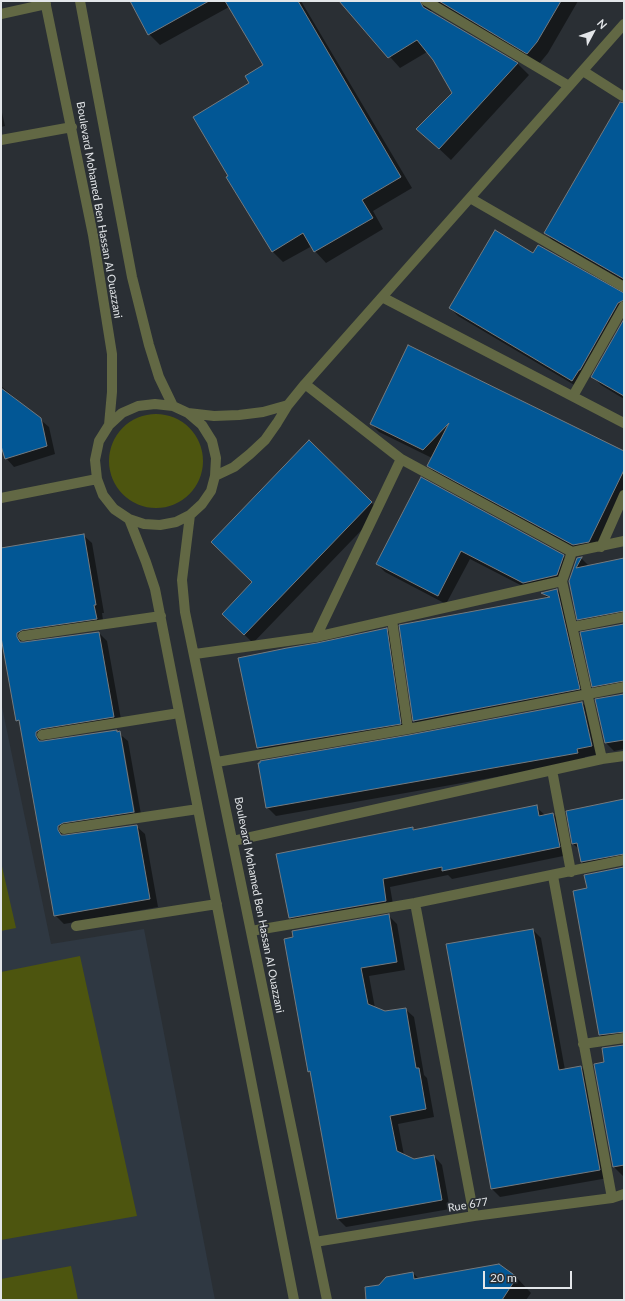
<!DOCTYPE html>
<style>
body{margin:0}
#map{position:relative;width:625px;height:1301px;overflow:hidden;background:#2a2f34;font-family:Lato,sans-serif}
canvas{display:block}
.frame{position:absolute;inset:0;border:2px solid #e3e6e9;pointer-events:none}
.north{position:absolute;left:573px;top:12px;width:40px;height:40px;-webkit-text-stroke:3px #2a2f34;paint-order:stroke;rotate:49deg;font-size:11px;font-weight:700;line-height:16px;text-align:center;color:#e3e6e9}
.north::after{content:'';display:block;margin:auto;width:14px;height:18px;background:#e3e6e9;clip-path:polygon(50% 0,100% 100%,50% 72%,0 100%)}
.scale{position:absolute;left:483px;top:1271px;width:89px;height:18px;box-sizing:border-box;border:2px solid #e3e6e9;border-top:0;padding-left:5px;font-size:12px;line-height:14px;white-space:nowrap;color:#e3e6e9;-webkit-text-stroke:3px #2a2f34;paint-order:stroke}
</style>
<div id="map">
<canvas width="625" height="1301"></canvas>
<div class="frame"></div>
<div class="north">N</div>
<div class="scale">20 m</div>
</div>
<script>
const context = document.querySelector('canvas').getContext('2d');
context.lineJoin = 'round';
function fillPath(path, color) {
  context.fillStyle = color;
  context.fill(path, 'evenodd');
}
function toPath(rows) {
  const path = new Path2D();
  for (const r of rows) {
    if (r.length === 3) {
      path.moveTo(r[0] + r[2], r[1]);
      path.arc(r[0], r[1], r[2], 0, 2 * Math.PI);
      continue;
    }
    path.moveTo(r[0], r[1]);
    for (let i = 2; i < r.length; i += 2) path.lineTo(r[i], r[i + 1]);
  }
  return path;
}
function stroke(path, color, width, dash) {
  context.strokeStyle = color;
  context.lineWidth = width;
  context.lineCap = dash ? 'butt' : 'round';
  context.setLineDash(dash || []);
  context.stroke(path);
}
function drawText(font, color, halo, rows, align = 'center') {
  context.font = font + ' Lato,sans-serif';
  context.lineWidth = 3.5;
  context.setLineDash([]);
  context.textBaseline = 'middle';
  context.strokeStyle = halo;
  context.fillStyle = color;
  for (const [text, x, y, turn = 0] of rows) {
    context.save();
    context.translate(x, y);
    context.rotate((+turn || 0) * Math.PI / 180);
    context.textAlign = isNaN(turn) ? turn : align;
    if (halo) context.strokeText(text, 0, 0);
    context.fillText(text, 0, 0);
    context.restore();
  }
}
fillPath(toPath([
 [1,702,51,944,144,929,215,1300,1,1300]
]), '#2f3842');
fillPath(toPath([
 [156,461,47],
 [1,862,16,928,1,931],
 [80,956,137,1216,1,1240,1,972],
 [71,1266,78,1300,1,1300,1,1279]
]), '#4d550f');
fillPath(toPath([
 [131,1,301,1,412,188,373,211,383,229,326,263,315,251,312,246,283,262,272,251,251,84,265,66,229,7,160,45,149,34],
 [340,1,578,1,548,53,539,64,432,8,431,12,518,64,529,75,451,160,418,129,453,93,434,60,427,52,400,68],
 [1,108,5,126,1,127],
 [624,116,624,282,554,242,546,233],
 [533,254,624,294,624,316,581,389,458,316,450,308],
 [624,321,624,399,601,385,593,377],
 [409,346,624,452,624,495,597,550,582,553,436,474,428,465,432,458,379,432,371,424],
 [1,386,49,427,55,454,14,467,6,458,1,442],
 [309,442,380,511,253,643,223,614,253,582],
 [421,478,563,556,572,564,565,584,532,591,470,559,446,604,385,572,377,564],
 [83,535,92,543,104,613,102,613,104,627,31,638,23,644,99,633,107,641,122,725,50,737,42,743,116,731,128,741,142,820,72,831,64,837,136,826,145,834,158,907,64,924,55,915,21,724,17,720,1,624,1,549],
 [120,738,122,738,136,817,134,817],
 [578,558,581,558,589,566,624,559,624,620,587,627,578,619,570,581],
 [557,590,565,598,587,697,423,729,414,721,400,626,548,599,543,593],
 [624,625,624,690,602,694,593,686],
 [386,629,395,637,409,732,267,756,258,748,239,659,318,644],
 [624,695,624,749,614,751,606,743],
 [582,703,591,711,600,754,585,757,586,761,276,816,267,807,409,736],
 [624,800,624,864,591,870,582,862,580,850,573,844,567,811],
 [536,807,545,815,553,814,562,823,568,855,452,879,448,875,390,887,394,910,298,926,290,917,412,828,415,830],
 [624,868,624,1041,609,1043,600,1035,588,889],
 [388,915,397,924,405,970,369,976,375,1008,385,1013,405,1009,414,1017,424,1075,427,1078,434,1117,398,1124,404,1155,414,1160,434,1156,442,1165,450,1209,346,1227,338,1219,312,1074,309,1071,285,940],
 [533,930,541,938,565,1070,581,1067,589,1076,608,1178,500,1197,492,1189],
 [624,1046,624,1176,623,1176,614,1167,595,1065,605,1063],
 [499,1265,517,1278,531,1293,526,1300,367,1300,413,1273,419,1279]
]), '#0007');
const building = toPath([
 [130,1,209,1,148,35,130,1],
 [225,1,298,1,401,177,362,200,373,218,314,252,303,233,272,252,226,177,228,176,193,117,249,83,245,76,263,65,225,1],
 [339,1,420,1,423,7,518,63,439,149,416,129,452,93,433,60,417,40,388,58,339,1],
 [439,1,561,1,537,42,527,54,439,1],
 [620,102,624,103,624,279,544,233,620,102],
 [495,230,533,253,538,245,624,293,624,300,618,303,580,370,579,370,572,381,449,308,495,230],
 [624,319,624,396,591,377,624,319],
 [408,345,624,451,624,470,589,542,573,545,427,466,449,423,423,450,370,424,408,345],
 [1,388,41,418,47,446,5,459,1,446,1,388],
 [309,440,372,502,244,635,222,614,252,582,211,542,309,440],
 [421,477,564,555,557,575,523,583,461,551,438,596,376,564,421,477],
 [84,534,96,605,94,605,97,619,22,630,17,633,17,637,20,642,24,642,99,632,114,717,41,729,36,732,36,736,39,741,43,741,117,730,117,732,120,731,134,812,63,823,58,826,58,830,61,835,65,835,137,825,150,899,54,916,19,720,16,721,1,637,1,548,84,534],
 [582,557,576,568,624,558,624,611,577,620,569,581,577,558,582,557],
 [557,589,580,689,413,721,399,625,550,597,541,593,557,589],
 [624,624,624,681,592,687,580,632,624,624],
 [387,628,401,724,257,748,238,658,287,648,317,643,387,628],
 [624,694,624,740,605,743,595,699,624,694],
 [582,702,592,746,577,749,578,753,266,808,258,763,260,763,260,761,409,735,582,702],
 [624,799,624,854,581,862,577,843,572,844,566,811,624,799],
 [537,805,539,816,553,813,560,847,442,871,442,867,383,879,386,901,289,918,276,854,413,827,413,830,537,805],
 [624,867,624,1032,599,1035,573,891,587,888,584,875,624,867],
 [389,914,397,962,361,968,368,1004,385,1011,406,1008,416,1068,419,1068,426,1109,390,1116,397,1151,414,1159,434,1155,442,1200,337,1219,310,1071,308,1072,284,939,293,937,292,931,389,914],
 [533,929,559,1070,581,1066,600,1170,491,1189,446,944,533,929],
 [624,1045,624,1165,613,1167,594,1064,604,1062,602,1048,624,1045],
 [499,1264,517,1277,502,1300,366,1300,365,1287,379,1285,386,1277,413,1272,414,1279,499,1264]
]);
fillPath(building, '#025795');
stroke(building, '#747a7f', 1);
stroke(toPath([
 [45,1,93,235,112,354,112,392,109,425],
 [80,1,132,277,149,345,159,377,173,406],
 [426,1,569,86],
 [1,14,46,4],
 [583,71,624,97],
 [1,140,72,127],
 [470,198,624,287],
 [382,297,624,423],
 [305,384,401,459,572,552,624,541],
 [573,396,624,306],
 [188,413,202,425,212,441,216,458,215,476,211,491,202,504,190,515,176,522,160,525,144,524,129,519,114,509,103,495,97,479,95,460,99,441,109,425,122,413,138,406,155,404,173,406,188,413,214,416,239,415,263,412,288,405],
 [215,476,234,467,250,454,265,440,277,423,288,405,305,384,624,24],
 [1,498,97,479],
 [190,515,182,580,185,612,327,1300],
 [129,519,146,562,155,589,294,1300],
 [601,547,624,495],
 [562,581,572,552],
 [392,620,408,729],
 [573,627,624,617],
 [23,636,161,616],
 [316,637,401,459],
 [195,654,316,637,562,581,602,759],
 [42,735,179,713],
 [217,762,408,729,624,687],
 [552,770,571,872],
 [64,829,198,809],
 [233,841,602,759,624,756],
 [553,876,612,1198],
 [415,903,474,1216],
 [76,926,217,904],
 [251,931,415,903,624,860],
 [583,1044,624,1038],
 [315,1242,474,1216,612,1198,624,1194]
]), '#626844', 10);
drawText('11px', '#e3e6e9', '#2a2f34', [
 ["Boulevard Mohamed Ben Hassan Al Ouazzani",99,210,80],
 ["Boulevard Mohamed Ben Hassan Al Ouazzani",259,905,79],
 ["Rue 677",468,1205,-9]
]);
</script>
